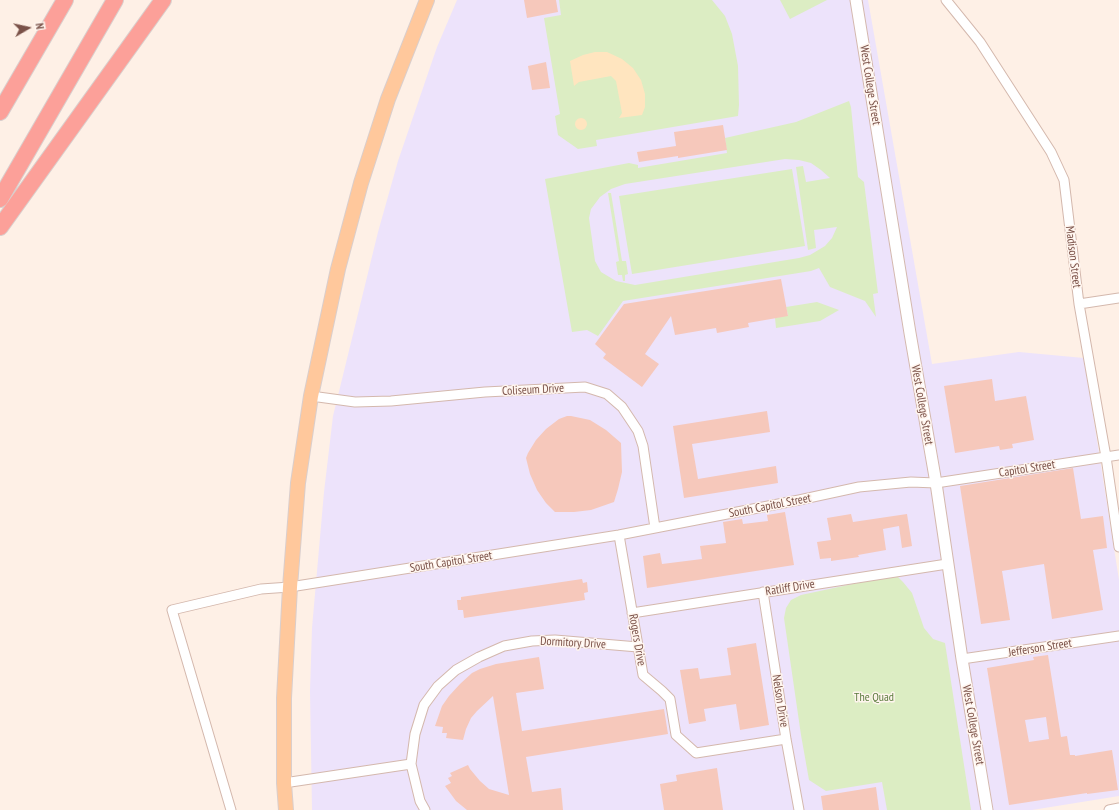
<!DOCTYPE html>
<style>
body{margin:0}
#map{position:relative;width:1119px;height:810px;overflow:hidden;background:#fef0e6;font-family:"PT Sans Narrow",sans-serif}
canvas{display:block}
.north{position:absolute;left:8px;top:8px;width:40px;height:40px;-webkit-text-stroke:3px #fff5ee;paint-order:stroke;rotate:81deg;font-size:11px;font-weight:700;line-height:16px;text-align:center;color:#7a5148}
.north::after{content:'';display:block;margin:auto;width:14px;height:18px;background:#7a5148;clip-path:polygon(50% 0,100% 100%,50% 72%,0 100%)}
</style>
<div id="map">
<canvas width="1119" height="810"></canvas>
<div class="north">N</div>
</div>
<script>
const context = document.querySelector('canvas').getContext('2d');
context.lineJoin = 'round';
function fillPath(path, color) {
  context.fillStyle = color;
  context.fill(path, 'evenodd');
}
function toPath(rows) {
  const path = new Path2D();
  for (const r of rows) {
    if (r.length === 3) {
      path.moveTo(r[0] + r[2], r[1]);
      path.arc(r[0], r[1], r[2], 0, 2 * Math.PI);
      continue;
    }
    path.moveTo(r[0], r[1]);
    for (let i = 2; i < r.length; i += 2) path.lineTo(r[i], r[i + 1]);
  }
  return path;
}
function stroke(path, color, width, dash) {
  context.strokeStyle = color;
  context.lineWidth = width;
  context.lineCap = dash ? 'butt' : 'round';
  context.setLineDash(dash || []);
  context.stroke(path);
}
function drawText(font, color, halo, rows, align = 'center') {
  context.font = font + ' "PT Sans Narrow",sans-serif';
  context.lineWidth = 3;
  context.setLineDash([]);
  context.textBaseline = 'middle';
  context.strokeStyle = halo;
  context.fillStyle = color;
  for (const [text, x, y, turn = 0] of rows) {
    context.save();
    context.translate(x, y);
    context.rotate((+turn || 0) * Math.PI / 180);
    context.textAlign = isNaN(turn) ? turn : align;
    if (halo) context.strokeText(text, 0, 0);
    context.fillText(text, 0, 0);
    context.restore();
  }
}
fillPath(toPath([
 [457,0,868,0,932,364,1019,352,1084,358,1119,580,1119,796,1032,810,312,810,310,691,312,628,324,492,333,416,378,232,398,161,437,47]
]), '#ede3fb');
fillPath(toPath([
 [559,0,712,0,725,16,732,34,738,66,739,105,738,116,596,140,597,146,578,149,558,135,555,116,560,114,544,18,561,15],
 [780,0,827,0,790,19],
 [849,101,851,107,858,177,864,182,878,293,873,294,876,317,865,301,830,287,819,268,811,271,623,301,598,336,587,330,572,332,545,179,629,163,638,165,638,168,727,153,725,138,796,122],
 [785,159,799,160,811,163,821,170,830,178,806,182,803,166,796,167,808,250,816,248,814,230,837,227,832,238,825,246,810,255,799,258,635,285,616,281,601,272,595,261,589,218,591,209,600,197,611,189,625,184],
 [792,169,805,246,632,274,619,196],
 [608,193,611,193,622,261,626,261,628,274,625,275,625,281,623,281,622,275,618,275,616,262,619,261],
 [817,302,839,310,820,321,776,328,775,318,788,315,786,307],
 [898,577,903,582,912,593,924,628,933,639,945,643,971,810,887,810,882,782,826,791,809,780,801,735,784,618,786,608,791,600,801,595,876,579]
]), '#dcedc3');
fillPath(toPath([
 [595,52,607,52,622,59,633,68,641,80,645,94,645,107,642,115,619,118,622,113,616,81,611,76,579,82,574,86,570,61,583,55],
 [581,124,6]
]), '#ffe5bf');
fillPath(toPath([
 [524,0,556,0,558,12,527,18],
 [546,62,550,88,532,90,528,66],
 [723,125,727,150,678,158,678,156,639,162,637,152,676,146,674,132],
 [781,279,788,316,748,323,749,327,717,333,716,328,675,335,671,316,645,354,659,364,642,387,603,358,606,354,595,344,624,304],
 [992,379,995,401,1026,396,1034,440,1012,444,1013,448,1000,450,999,446,955,453,944,386],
 [767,411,770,432,692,444,698,479,776,466,778,483,684,498,673,426],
 [567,416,571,416,590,420,606,430,621,443,622,472,618,489,614,502,591,510,574,512,555,512,546,503,537,490,530,474,526,458,528,453,536,440,546,429,559,419],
 [1073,468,1081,519,1103,516,1107,548,1093,550,1103,610,1052,619,1044,564,1002,571,1010,620,981,624,960,486],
 [785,512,794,565,647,588,643,556,660,553,662,564,702,559,700,546,726,543,723,522,742,519,743,524,768,521,767,515],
 [851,514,853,522,907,514,912,546,902,548,899,526,883,529,886,550,858,555,859,557,831,561,831,558,820,559,817,542,831,540,827,518],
 [582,579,583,583,587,582,588,592,584,593,585,600,464,618,463,610,458,610,457,600,461,600,461,597],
 [756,643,769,725,740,730,736,704,704,709,706,721,689,724,680,670,698,668,700,679,731,675,727,648],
 [1048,655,1061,737,1067,736,1070,755,1075,755,1075,756,1112,750,1118,790,1087,794,1087,793,1009,805,987,668,1034,660,1033,657],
 [1046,717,1049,739,1029,742,1025,720],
 [539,657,544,689,516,693,522,731,664,709,668,734,526,757,532,792,561,788,563,810,467,810,456,801,445,786,451,783,448,778,452,776,450,773,468,765,470,769,480,781,489,789,509,795,493,696,477,711,471,718,466,729,463,740,446,738,447,733,442,733,443,727,435,726,442,706,449,696,460,684,472,673,480,669,496,664],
 [717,768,723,810,664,810,660,784,677,781,676,775],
 [876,787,879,810,823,810,821,796]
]), '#f6c8bb');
const minor = toPath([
 [946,0,980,42,1051,152,1064,180,1079,304,1106,457,1119,547],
 [1079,304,1119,298],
 [311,396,355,402,391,401,485,392,585,387,607,394,622,407,638,431,643,446,655,528],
 [619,535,643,675,662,691,670,699,676,735,696,753,786,739],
 [763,592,786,739,799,810],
 [632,613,947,564],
 [962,659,1119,636],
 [284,783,411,764],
 [231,810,172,610,261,589,290,587,619,535,799,500,859,487,911,482,936,483,1119,455],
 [425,810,420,801,411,764,415,734,424,705,438,686,456,670,479,657,504,646,532,641,555,640,638,647],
 [1109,810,1119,808]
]);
const tertiary = toPath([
 [856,0,910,333,936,483,962,659,987,810]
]);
const primary = toPath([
 [286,810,284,783,284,698,290,587,298,483,311,396,338,269,361,183,388,99,427,0]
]);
const motorway = toPath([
 [0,112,65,0],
 [0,199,115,0],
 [0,227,163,0]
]);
stroke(minor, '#d4b8ad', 11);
stroke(tertiary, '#d4b8ad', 13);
stroke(primary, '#dacecc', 16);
stroke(motorway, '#dacecc', 18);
stroke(minor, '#fff', 9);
stroke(tertiary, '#fff', 11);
stroke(primary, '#ffc89c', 14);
stroke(motorway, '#fca099', 16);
drawText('12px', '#7a5148', '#fff5ee', [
 ["West College Street",870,85,81],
 ["Madison Street",1073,257,83],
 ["Coliseum Drive",533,390,-3],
 ["West College Street",922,405,80],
 ["Capitol Street",1027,469,-9],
 ["South Capitol Street",770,506,-11],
 ["South Capitol Street",451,562,-9],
 ["Ratliff Drive",790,588,-9],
 ["Rogers Drive",637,640,80],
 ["Dormitory Drive",573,643,3],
 ["Jefferson Street",1040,648,-9],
 ["Nelson Drive",780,701,81],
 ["West College Street",973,725,80]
]);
drawText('12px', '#5a7a3c', '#fff5ee', [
 ["The Quad",874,698]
]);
</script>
